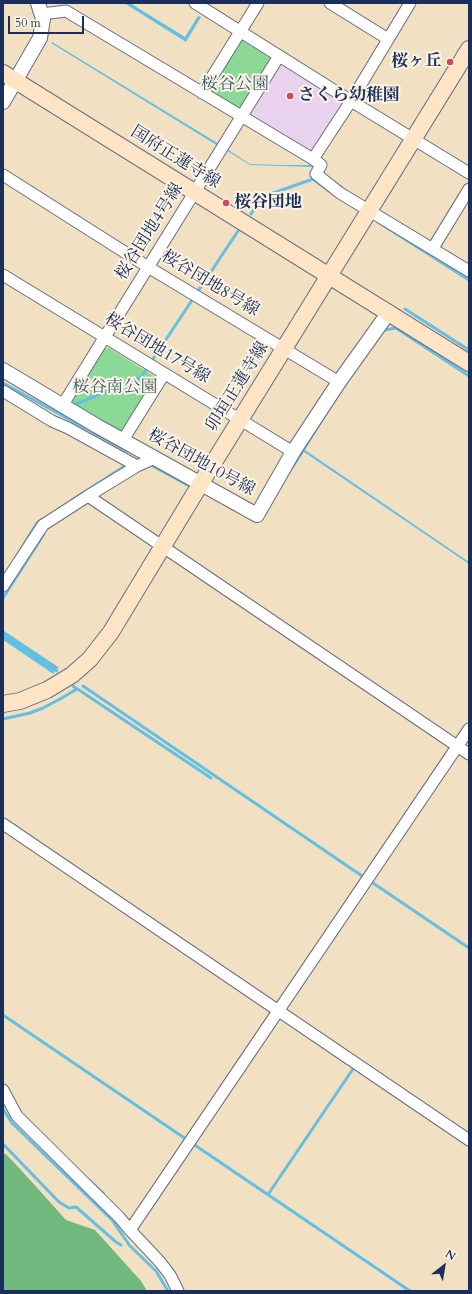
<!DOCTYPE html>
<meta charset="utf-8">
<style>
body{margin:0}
#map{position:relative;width:472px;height:1294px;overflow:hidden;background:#f1e1c2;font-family:Cardo,serif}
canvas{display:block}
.frame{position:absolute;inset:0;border:4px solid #1b2f5e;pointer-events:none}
.north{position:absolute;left:424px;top:1246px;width:40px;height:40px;-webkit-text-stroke:3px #fcf5e5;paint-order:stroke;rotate:31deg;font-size:11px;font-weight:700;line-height:16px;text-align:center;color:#1b2f5e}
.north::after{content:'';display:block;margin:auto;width:14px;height:18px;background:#1b2f5e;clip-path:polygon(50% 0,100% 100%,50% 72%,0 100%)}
.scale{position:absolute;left:8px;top:16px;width:76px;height:18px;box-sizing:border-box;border:2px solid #1b2f5e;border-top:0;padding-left:5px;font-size:12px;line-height:14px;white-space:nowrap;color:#1b2f5e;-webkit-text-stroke:3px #fcf5e5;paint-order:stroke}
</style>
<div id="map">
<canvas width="472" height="1294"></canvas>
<div class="frame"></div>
<div class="north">N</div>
<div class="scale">50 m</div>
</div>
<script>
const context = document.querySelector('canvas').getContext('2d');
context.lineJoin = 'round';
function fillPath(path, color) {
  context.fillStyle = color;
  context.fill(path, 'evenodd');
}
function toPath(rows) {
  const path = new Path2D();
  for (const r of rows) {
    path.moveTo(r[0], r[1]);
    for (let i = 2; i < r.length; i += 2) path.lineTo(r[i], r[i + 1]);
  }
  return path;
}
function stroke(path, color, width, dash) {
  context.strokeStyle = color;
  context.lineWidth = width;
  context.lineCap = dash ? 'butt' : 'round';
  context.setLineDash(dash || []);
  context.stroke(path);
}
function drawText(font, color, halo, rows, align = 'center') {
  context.font = font + ' Cardo,"Noto Serif JP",serif';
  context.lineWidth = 4;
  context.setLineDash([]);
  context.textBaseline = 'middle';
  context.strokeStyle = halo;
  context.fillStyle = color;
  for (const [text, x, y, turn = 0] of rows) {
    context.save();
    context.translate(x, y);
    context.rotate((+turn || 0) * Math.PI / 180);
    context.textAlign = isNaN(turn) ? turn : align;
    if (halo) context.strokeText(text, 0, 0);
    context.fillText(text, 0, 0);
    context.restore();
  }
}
fillPath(toPath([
 [278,63,343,103,315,150,307,151,251,117,248,111]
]), '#e9d2ed');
fillPath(toPath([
 [240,39,272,59,243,108,237,108,212,93,210,88],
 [109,348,157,378,122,434,69,403,103,349]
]), '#8cd896');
fillPath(toPath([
 [3,1154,6,1154,21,1170,66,1220,95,1230,141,1281,147,1291,3,1291]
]), '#71b87f');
fillPath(toPath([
 [124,3,130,3,185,37,198,16,201,17,186,42],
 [52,42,219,144,218,146,51,43],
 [227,149,250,164,282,165,318,165,323,172,346,189,345,191,313,167,250,165,226,150],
 [347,382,305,450,469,562,469,564,304,452,266,510,264,509,344,383]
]), '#64bfe2');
stroke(toPath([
 [251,214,262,197,313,179,329,191],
 [378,222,469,280],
 [405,309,469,350],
 [382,333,384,330,396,328,469,376],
 [151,362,238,231],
 [3,383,127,451],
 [72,406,141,377,148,367],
 [149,464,193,488],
 [72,500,125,466],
 [16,557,37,523,41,520],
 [3,598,44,534],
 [3,632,57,668],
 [3,635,57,671],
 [3,638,53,672],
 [73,686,211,778],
 [83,686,365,878],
 [3,719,30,713,43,708,60,699,77,689],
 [370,881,469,948],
 [3,1015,410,1291],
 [3,1109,12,1123,112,1220,130,1246,156,1271,168,1291],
 [3,1144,59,1202,69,1208,76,1207,116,1242,121,1245],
 [89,1180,104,1194],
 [269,1193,355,1066]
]), '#64bfe2', 3);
const minor = toPath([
 [195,3,351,101,469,173],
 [330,3,388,39],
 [42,14,66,11,313,159,351,101,410,3],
 [202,93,258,3],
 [313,159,321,165,316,174,340,193,469,271],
 [3,175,148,267,339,382],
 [433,248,469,189],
 [3,275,293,452],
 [3,391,52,421,68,428,137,466],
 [62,406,279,56],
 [123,440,164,374],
 [88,496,469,754],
 [3,586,43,525,88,496,137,466,155,458],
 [3,824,469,1140],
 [3,1090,17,1116,119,1217,130,1230,160,1262,170,1275,178,1291],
 [130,1230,469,729]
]);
const tertiary = toPath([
 [3,102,40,38,43,19,38,3],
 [3,370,97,426,257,515,293,452,339,382,389,312]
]);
const secondary = toPath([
 [3,73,469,363],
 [3,704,20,701,47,690,72,675,90,659,111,632,201,483,469,49]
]);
stroke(minor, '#666d81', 13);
stroke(tertiary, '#666d81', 16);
stroke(secondary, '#666d81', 18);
stroke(minor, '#fff', 11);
stroke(tertiary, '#fff', 14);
stroke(secondary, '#ffe4c6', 16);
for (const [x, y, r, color] of [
 [450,62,4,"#d1495b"],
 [290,96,4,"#d1495b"],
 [226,203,4,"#d1495b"]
]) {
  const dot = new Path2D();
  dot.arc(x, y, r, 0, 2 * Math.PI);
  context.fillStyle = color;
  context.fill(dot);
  stroke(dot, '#fcf5e5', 1.5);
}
drawText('bold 17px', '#1b2f5e', '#fcf5e5', [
 ["桜ヶ丘",442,62,"right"],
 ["さくら幼稚園",298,96],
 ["桜谷団地",234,203]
], 'left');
drawText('17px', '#37596c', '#fcf5e5', [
 ["桜谷公園",235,85],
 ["桜谷南公園",115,388]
]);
drawText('17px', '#1b2f5e', '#fcf5e5', [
 ["国府正蓮寺線",175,158,32],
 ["桜谷団地4号線",150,232,-58],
 ["桜谷団地8号線",210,284,31],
 ["桜谷団地17号線",157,349,31],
 ["卯垣正蓮寺線",238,387,-58],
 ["桜谷団地10号線",201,463,29]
]);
</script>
